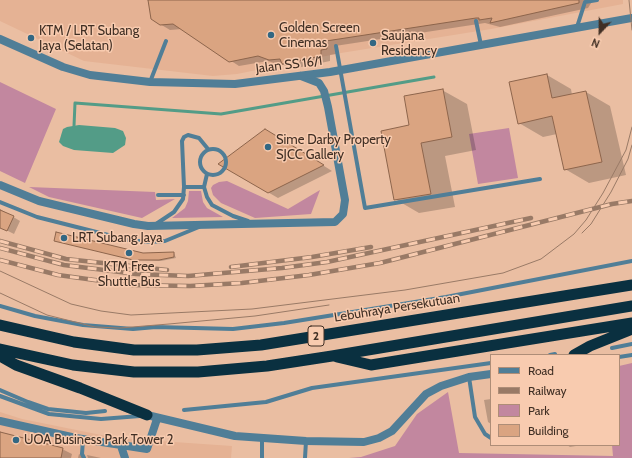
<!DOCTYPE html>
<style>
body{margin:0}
#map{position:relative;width:632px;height:458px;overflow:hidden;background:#eabea2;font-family:Cabin,sans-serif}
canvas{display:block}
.legend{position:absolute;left:490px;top:354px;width:130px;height:92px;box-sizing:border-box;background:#f8cbaf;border:1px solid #ae8d77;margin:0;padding:5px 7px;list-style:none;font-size:12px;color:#402f24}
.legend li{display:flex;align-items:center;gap:8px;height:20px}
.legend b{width:20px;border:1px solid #ae8d77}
.north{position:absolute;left:580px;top:12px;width:40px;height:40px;-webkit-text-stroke:3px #f8cbaf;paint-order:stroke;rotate:202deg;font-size:11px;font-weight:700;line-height:16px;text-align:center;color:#402f24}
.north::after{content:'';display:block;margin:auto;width:14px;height:18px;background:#402f24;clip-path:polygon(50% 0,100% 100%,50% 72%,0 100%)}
</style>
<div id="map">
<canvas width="632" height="458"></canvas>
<ul class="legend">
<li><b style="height:5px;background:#507e97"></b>Road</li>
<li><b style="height:5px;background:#997a66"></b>Railway</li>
<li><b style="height:11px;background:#c2879f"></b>Park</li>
<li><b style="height:11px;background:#daa481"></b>Building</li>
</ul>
<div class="north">N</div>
</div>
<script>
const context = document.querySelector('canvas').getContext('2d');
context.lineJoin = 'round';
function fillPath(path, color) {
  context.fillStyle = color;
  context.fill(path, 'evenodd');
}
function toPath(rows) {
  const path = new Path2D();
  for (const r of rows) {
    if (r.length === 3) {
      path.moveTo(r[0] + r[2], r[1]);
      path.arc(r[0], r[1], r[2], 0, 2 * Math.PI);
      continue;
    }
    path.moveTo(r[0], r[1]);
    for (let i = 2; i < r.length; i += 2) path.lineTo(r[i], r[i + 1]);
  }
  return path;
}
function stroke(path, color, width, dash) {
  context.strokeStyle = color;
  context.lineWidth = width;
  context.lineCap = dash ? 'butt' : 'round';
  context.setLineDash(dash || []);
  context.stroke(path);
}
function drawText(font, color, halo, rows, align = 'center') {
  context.font = font + ' Cabin,sans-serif';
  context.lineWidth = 3;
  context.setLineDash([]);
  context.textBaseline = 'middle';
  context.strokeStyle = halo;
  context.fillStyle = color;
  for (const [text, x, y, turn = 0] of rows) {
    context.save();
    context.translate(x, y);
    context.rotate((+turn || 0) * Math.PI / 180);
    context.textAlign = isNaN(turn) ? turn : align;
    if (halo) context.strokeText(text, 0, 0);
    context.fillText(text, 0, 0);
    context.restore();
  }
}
fillPath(toPath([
 [0,0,623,0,623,4,491,29,341,53,237,74,213,76,84,61,0,21],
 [0,412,22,419,116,438,232,446,231,458,0,458]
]), '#e5b294');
fillPath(toPath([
 [0,82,56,109,25,183,0,171],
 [509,128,518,178,478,184,469,134],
 [227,181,288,209,320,190,311,214,255,218,221,203,213,195,211,188,213,185,219,182],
 [29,187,155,192,156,200,175,199,142,218,49,197],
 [189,191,201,191,203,202,207,208,223,217,172,218,185,208,188,201],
 [632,363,632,458,349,458,361,457,395,446,417,414,448,392,459,453,613,456,612,445,619,445,619,366]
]), '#c2879f');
fillPath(toPath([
 [79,125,115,128,123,131,126,138,125,145,113,153,74,150,63,146,59,142,63,129,67,127]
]), '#539c87');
fillPath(toPath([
 [151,0,593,0,588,8,500,27,485,23,335,46,336,54,330,55,330,61,292,69,284,65,280,65,268,61,239,66,182,29,170,30,160,24],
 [547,75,571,89,572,95,586,92,610,106,626,175,589,183,565,169,557,134,543,137,519,123],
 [442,90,467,104,476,150,445,156,455,207,419,213,395,199,411,126],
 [275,135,332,171,278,198,219,164],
 [0,209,20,221,14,234,0,227],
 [58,241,143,254,174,253,176,258,161,261,136,260],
 [491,399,491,424,488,422,484,400],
 [0,433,62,449,72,454,71,458,0,458],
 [567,445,582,445,570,447],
 [79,454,86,458,78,458],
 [87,455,101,458,88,458]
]), '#0003');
stroke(toPath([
 [74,126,75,103,221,114,434,77]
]), '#539c87', 3);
const building = toPath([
 [148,0,579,0,579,3,490,23,492,18,479,20,479,18,476,18,326,41,327,49,321,50,321,56,282,64,280,59,269,60,258,56,229,62,173,24,160,25,151,19,148,0],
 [547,74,552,98,586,91,602,162,564,170,552,116,518,124,509,82,547,74],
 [443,89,452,137,421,143,431,194,394,200,381,131,409,125,404,96,443,89],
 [265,129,324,165,268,193,218,164,265,129],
 [0,210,14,216,7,231,0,228,0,210],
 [56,232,143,253,174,252,174,257,159,260,133,260,54,241,56,232],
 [0,432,63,448,61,458,0,458,0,432]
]);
fillPath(building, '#daa481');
stroke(building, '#8d654c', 1);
stroke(toPath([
 [476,21,481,45],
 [577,27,585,2,597,0],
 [336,46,365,208,540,179],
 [150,82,166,41],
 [213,162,13],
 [184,187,204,187,207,174],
 [204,187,207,197,212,205,233,216,248,221],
 [158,195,184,195],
 [0,202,37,217,128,240,149,242,165,241,199,227],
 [156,224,174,212,183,199,184,187,182,141,184,137,188,135,199,138,208,149],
 [0,306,35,316,83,325,133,329,156,327,233,329,284,323,446,297,632,261],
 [612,348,632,344],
 [550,355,555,354],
 [619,357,632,355],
 [469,377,475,417,485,434,491,438],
 [0,390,28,402,48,409,86,413,105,411],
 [0,396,49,414,101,419,140,416],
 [184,410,266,402,312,388,491,363],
 [262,438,262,458],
 [83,440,82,454,84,458],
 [305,458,306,441]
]), '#507e97', 4);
stroke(toPath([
 [0,185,39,201,134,224,148,226,335,222,343,214,345,200,328,107,324,91,319,83,301,76],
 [147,415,235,436,306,441,364,442,379,438,392,431,426,394,441,386,469,377,491,374],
 [0,421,76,438,147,449,157,419],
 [121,446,125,458]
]), '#507e97', 8);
stroke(toPath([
 [0,39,63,67,90,75,150,82,235,84,330,72,632,18]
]), '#507e97', 8);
stroke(toPath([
 [0,325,74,342,134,350,197,350,261,345,632,285],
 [0,349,73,365,134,372,198,372,267,366,332,356,632,306],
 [574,355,590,346,632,329],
 [0,356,16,365,80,388,147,415],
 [337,357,371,365,632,323]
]), '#0a3040', 11);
stroke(toPath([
 [629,0,632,30],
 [582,233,591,224,611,192,628,159,632,145],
 [0,271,71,304,101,311,131,315,252,309,405,290,503,273,541,259,574,234,586,220,603,193,626,150,632,127],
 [0,293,47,315,95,327,120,328,169,324,255,316,329,305]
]), '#997a66', 1);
const rail = toPath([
 [0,241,66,259,167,270],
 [0,248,64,265,136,274,188,276,282,268,327,262,531,218],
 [0,260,58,275,131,285,190,286,242,283,309,275,380,263,612,204,632,201],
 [231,267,312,257,371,247]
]);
stroke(rail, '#997a66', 4.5);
stroke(rail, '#f8cbaf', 3, [9]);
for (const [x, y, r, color] of [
 [271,35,4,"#326783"],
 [31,38,4,"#326783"],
 [373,43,4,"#326783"],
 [268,147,4,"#326783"],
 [64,238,4,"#326783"],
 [129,253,4,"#326783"],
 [16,440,4,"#326783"]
]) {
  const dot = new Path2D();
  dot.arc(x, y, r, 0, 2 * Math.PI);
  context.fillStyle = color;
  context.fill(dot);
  stroke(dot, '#f8cbaf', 1.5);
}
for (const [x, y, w] of [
 [316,336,16]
]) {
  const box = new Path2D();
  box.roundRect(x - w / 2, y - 10, w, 20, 3);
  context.fillStyle = '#f8cbaf';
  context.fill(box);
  stroke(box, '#402f24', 1);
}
drawText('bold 12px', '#402f24', null, [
 ["2",316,336]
]);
drawText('13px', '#402f24', '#f8cbaf', [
 ["Golden Screen",279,28],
 ["Cinemas",279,43],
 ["KTM / LRT Subang",39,31],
 ["Jaya (Selatan)",39,46],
 ["Saujana",381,36],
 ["Residency",381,51],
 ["Sime Darby Property",276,140],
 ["SJCC Gallery",276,155],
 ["LRT Subang Jaya",72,238],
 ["KTM Free",129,267,"center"],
 ["Shuttle Bus",129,282,"center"],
 ["UOA Business Park Tower 2",24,440]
], 'left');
drawText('13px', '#402f24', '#f8cbaf', [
 ["Jalan SS 16/1",289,65,-7],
 ["Lebuhraya Persekutuan",397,308,-9]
]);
</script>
